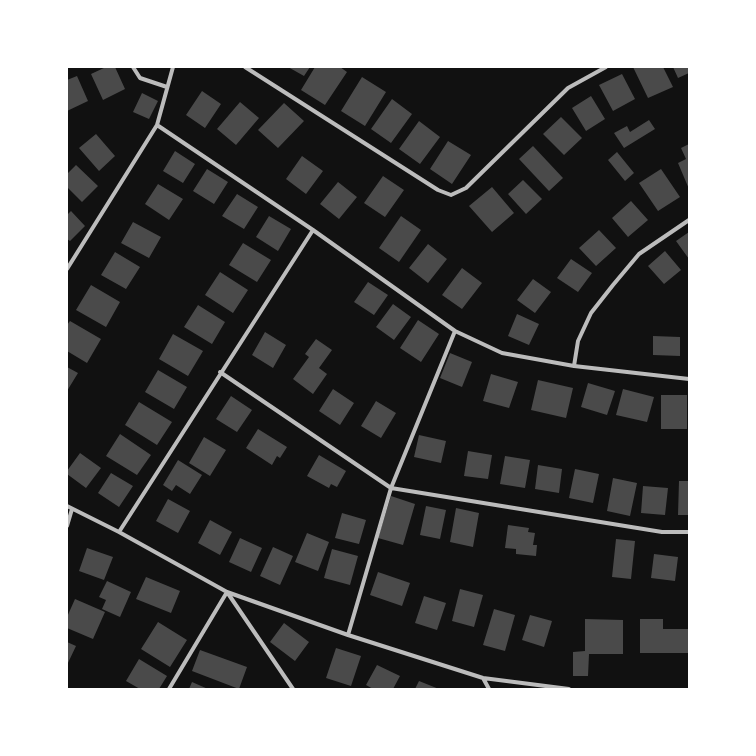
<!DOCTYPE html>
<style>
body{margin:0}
#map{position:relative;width:756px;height:756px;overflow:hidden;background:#111;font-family:"Roboto Condensed",sans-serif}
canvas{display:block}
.frame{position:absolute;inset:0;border:68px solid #fff;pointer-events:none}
</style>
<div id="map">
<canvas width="756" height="756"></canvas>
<div class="frame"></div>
</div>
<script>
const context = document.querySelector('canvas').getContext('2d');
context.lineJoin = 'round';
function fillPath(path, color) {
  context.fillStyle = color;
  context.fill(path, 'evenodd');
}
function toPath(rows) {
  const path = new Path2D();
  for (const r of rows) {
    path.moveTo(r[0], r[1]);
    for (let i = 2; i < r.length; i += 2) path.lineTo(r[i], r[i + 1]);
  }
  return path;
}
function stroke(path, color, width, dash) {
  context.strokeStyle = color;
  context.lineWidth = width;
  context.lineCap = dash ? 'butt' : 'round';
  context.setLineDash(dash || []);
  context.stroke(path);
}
fillPath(toPath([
 [106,67,115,67,125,89,103,100,91,74],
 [288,67,310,67,304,76],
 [315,67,340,67,347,72,325,105,301,90],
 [633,67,663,67,673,87,648,98],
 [673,67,689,67,689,73,678,78],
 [622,74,635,99,613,111,599,85],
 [77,76,88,101,67,111,67,80],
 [362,77,386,92,365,126,341,111],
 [202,91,221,104,205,128,186,115],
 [142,93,158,101,149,119,133,112],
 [591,96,605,119,586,131,572,108],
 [392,99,412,114,391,143,371,129],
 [240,102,259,118,236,145,217,129],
 [284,103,304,121,278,148,258,130],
 [561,117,582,138,564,155,543,134],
 [649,120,655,129,624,148,614,133,627,126,630,132],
 [419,121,440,137,420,164,399,149],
 [96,134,115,156,99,171,79,148],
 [448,141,471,155,452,184,430,169],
 [689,144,689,189,678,163,686,159,681,148],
 [533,146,563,178,549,191,519,159],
 [175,151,195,164,183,183,163,171],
 [617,152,634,173,625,181,608,160],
 [302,156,323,171,306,194,286,179],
 [76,165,98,186,82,202,67,187,67,174],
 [207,169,228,182,214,204,193,191],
 [661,169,680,197,658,211,639,183],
 [383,176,404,190,385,217,364,203],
 [523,180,542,199,526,214,508,194],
 [338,182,357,197,339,219,320,204],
 [158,184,183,199,169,220,145,204],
 [492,187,514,213,492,232,469,206],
 [237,194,258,207,244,229,222,216],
 [631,201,648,220,628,237,612,218],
 [71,211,85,226,70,241,67,239,67,215],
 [269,216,291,229,278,251,256,237],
 [401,216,421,230,399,262,379,248],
 [133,222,161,237,149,258,121,243],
 [599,230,616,248,596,266,579,248],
 [689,232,689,259,676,241],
 [243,243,271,260,257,282,229,265],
 [428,244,447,259,428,283,409,268],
 [665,251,681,270,664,284,648,266],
 [115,252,140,267,126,289,101,275],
 [571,259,592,273,578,292,557,278],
 [462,268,482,283,462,309,442,295],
 [220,272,248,290,233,313,205,295],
 [533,279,551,292,535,313,517,300],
 [368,282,388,295,374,315,354,302],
 [91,285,120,302,106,327,76,310],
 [393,304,411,317,394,340,376,327],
 [198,305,225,322,212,344,184,327],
 [517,314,539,324,529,345,508,336],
 [418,320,439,334,421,362,400,348],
 [70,321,101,339,87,363,67,351,67,325],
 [265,332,286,345,273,368,252,355],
 [173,334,203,351,188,376,159,359],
 [653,336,680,337,680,356,653,355],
 [316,339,332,350,319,368,327,374,313,394,293,379,309,357,305,354],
 [450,353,472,362,462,387,440,378],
 [67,367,78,373,67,391],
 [158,370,187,387,174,409,145,392],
 [491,374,518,382,509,408,483,401],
 [538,380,573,388,566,418,531,410],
 [588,383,615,391,607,415,581,407],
 [333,389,354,403,340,425,319,411],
 [623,389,654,397,647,422,616,415],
 [661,395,687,395,687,429,661,429],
 [231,396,252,410,237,432,216,419],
 [376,401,396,413,381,438,361,426],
 [139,402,172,422,157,445,125,425],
 [258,429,287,447,280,458,277,456,272,465,246,448],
 [120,434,151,455,137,475,106,456],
 [419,435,446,441,441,463,414,457],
 [204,437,226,450,210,476,189,463],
 [468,451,492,455,488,479,464,476],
 [80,453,101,468,86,488,67,474,67,471],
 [319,455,346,471,337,487,331,484,329,488,307,476],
 [505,456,530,460,525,488,500,484],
 [178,460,202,475,190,494,176,485,172,491,163,485],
 [538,465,562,469,559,493,535,489],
 [575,469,599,474,593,503,569,498],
 [111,473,133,486,119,507,98,493],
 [613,478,637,483,630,516,607,511],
 [679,481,689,481,689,515,678,515],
 [643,486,668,488,665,515,641,513],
 [391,496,415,504,403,545,378,538],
 [168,499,190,511,178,533,156,521],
 [426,506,446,510,440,539,420,535],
 [456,508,479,513,473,547,450,542],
 [342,513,366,520,359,544,335,538],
 [210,520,232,532,220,555,198,543],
 [508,525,529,528,528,532,535,533,533,545,537,545,536,556,516,554,516,549,505,548],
 [307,533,329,542,318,571,295,562],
 [240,538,262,548,251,572,229,562],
 [616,539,635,541,631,579,612,577],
 [273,547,293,556,280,585,260,576],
 [87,548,113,557,104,580,79,571],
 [332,549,358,556,350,585,324,578],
 [654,554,678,557,675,581,651,578],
 [378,572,410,583,402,606,370,595],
 [146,577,180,591,171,613,136,599],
 [107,581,131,592,120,617,102,609,106,600,99,597],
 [460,589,483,595,474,627,452,621],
 [424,596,446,603,437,630,415,623],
 [75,599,105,612,93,639,67,628,67,617],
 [494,609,515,615,505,651,483,645],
 [530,615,552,621,544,647,522,640],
 [585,619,623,620,623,654,589,654,588,676,573,676,573,652,585,651],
 [640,619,663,619,663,629,688,629,688,653,640,653],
 [158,622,187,640,170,667,141,649],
 [284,623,309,642,295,661,270,642],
 [67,642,76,646,67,665],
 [336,648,361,656,351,686,326,678],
 [200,650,247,667,239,689,192,671],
 [139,659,167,676,159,689,140,689,126,681],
 [377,665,400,676,393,689,373,689,366,685],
 [419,681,439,689,415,689],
 [192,682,208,689,189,689]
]), '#4a4a4a');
stroke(toPath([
 [133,67,140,78,167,87],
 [245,67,438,190,451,195,466,188,568,88,606,67],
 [157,125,313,230,455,331,502,353,574,366,689,379],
 [67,269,157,125,173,67],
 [574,366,578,341,591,313,613,285,639,254,689,220],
 [220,372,391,488,662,532,689,532],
 [67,506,119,532,227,592,348,635,483,678,569,689],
 [67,526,72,509],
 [119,532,313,230],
 [348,635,391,488,455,331],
 [483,678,489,689],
 [169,689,227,592,293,689]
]), '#bcbcbc', 4);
</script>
